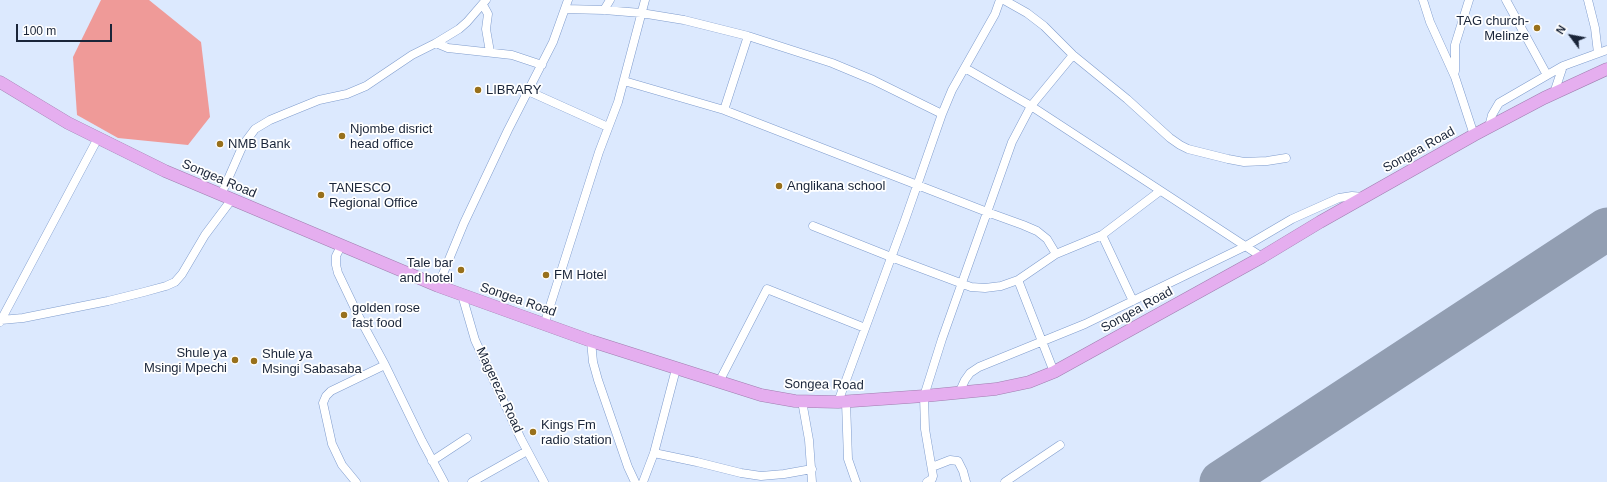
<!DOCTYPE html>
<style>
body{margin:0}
#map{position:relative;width:1607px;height:482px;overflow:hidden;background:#dce9fe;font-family:Helvetica,sans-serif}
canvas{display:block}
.north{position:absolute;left:1551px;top:16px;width:40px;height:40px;-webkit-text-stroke:3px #fff;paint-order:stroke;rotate:302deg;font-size:11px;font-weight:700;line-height:16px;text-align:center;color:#1a2539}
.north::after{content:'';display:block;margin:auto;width:14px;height:18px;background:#1a2539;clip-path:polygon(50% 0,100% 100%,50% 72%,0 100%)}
.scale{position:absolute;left:16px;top:24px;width:96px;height:18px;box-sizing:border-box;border:2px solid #1a2539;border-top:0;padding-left:5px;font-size:12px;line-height:14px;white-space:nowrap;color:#1a2539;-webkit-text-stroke:3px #fff;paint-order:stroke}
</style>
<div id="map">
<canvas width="1607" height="482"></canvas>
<div class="north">N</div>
<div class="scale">100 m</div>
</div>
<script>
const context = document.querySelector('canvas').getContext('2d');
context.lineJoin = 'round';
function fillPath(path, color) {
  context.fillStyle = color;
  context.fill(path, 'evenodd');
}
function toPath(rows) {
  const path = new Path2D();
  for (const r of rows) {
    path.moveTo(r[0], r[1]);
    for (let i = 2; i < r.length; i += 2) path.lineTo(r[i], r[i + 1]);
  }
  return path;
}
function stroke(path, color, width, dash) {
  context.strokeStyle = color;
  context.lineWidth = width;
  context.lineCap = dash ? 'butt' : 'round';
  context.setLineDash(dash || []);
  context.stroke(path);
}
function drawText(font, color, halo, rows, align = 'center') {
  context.font = font + ' Helvetica,sans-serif';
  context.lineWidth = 3.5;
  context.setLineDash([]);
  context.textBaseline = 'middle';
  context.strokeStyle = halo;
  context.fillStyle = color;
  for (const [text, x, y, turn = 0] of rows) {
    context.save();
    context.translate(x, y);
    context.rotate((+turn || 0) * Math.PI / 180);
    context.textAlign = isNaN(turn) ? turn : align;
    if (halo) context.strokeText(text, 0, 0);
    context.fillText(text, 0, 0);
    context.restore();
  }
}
fillPath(toPath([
 [101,0,149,0,201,42,210,117,188,145,118,138,77,115,73,57]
]), '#ef9a98');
stroke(toPath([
 [1221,482,1607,229]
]), '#929eb2', 43);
const minor = toPath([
 [1004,0,1027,13,1044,26,1073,55,1127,99,1170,138,1180,145,1188,149,1228,159,1244,162,1267,161,1286,158],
 [1423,0,1430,22,1455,77,1474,135],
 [1506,0,1547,75],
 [1588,0,1595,28,1598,53],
 [483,5,488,14,486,29,490,52],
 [565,9,604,10,641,13,684,20,748,36,832,63,873,80,942,114],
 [604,10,610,0],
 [436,43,448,48,512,55,542,65],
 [965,68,1031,106,1262,257],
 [1455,71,1455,45,1469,0],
 [624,81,724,110,987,212,1023,225,1037,231,1047,239,1056,254],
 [528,91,608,127],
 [1554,93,1563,66],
 [724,110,748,36],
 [1489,127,1492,115,1499,103,1563,66,1607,50],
 [221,195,243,145,255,129,270,120,287,113,319,100,347,94,366,86,412,55,436,43,459,29,467,22,486,0],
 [813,226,891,257,971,287,985,288,1001,286,1018,280,1056,254,1102,235,1160,191],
 [1102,235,1133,301],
 [341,246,336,256,336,265,338,273,359,317,385,365,422,441,444,482],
 [1018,280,1054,372],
 [438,286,464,223,508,130,553,42,568,0],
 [462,295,475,340,521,439,544,482],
 [1,320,23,318,108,301,144,292,166,286,175,282,182,274,205,235,232,199],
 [0,322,98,138],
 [544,325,599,152,618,102,645,0],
 [591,341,593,362,598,380,628,467,635,482],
 [719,382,767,289,865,328],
 [959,393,965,380,970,373,979,367,1085,324,1246,246,1292,219,1339,198,1352,196,1363,197],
 [802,401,809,440,812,482],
 [838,402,905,220,942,114,952,90,995,14,1000,0],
 [846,402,848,459,856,482],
 [654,453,697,462,741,473,761,476,784,474,812,469],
 [432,461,467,438],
 [932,467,950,460,958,461,963,471,966,482],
 [356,482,342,465,332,444,323,403,326,396,331,391,385,365],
 [472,482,527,451],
 [643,482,654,453,676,369],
 [927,482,932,479,933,476,925,429,924,396,942,339,1012,142,1031,106,1073,55],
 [1005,482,1060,445]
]);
const highway = toPath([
 [0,82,68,123,165,171,438,286,591,341,761,395,795,401,838,402,924,396,996,389,1029,382,1054,372,1262,257,1320,222,1474,135,1544,98,1607,69]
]);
stroke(minor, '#7f9ccd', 9);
stroke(highway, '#9e7eaf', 13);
stroke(minor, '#fff', 8);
stroke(highway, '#e5aeef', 12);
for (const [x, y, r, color] of [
 [1537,28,4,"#98701b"],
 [478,90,4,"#98701b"],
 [342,136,4,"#98701b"],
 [220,144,4,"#98701b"],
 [779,186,4,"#98701b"],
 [321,195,4,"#98701b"],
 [461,270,4,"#98701b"],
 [546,275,4,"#98701b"],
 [344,315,4,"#98701b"],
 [235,360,4,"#98701b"],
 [254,361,4,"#98701b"],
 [533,432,4,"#98701b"]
]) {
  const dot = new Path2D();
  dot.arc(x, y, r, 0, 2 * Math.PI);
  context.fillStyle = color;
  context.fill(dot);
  stroke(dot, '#fff', 1.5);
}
drawText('13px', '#1a2539', '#fff', [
 ["TAG church-",1529,21,"right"],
 ["Melinze",1529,36,"right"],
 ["LIBRARY",486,90],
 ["Njombe disrict",350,129],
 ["head office",350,144],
 ["NMB Bank",228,144],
 ["Anglikana school",787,186],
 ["TANESCO",329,188],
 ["Regional Office",329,203],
 ["Tale bar",453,263,"right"],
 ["and hotel",453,278,"right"],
 ["FM Hotel",554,275],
 ["golden rose",352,308],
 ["fast food",352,323],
 ["Shule ya",227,353,"right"],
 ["Msingi Mpechi",227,368,"right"],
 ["Shule ya",262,354],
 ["Msingi Sabasaba",262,369],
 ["Kings Fm",541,425],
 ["radio station",541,440]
], 'left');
drawText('13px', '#1a2539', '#fff', [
 ["Songea Road",1419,150,-29],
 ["Songea Road",219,179,23],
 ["Songea Road",518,300,19],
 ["Songea Road",1137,310,-29],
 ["Songea Road",824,385,1],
 ["Magereza Road",499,390,65]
]);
</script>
